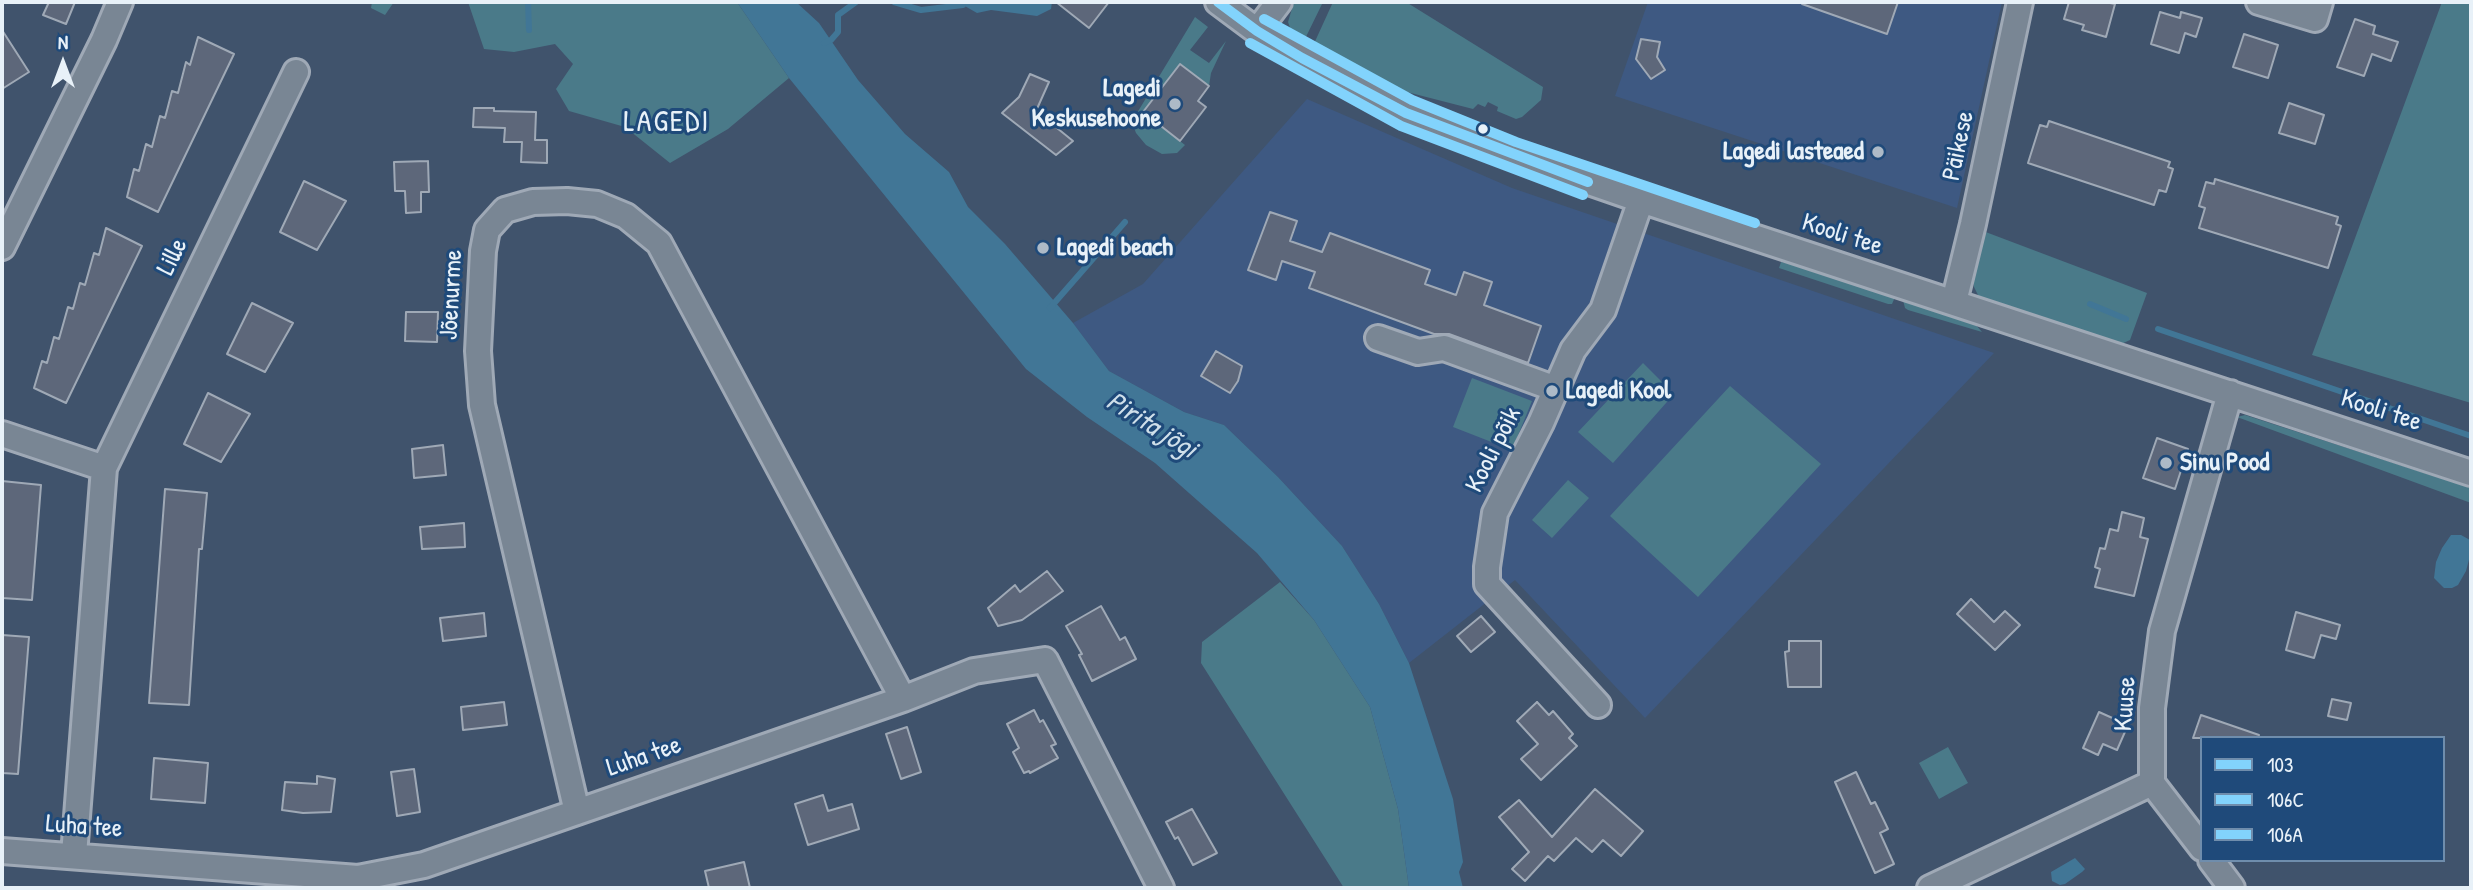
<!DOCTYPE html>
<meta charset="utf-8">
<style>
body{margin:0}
#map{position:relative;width:2473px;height:890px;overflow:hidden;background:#40536c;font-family:"Patrick Hand",sans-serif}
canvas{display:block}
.frame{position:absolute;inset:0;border:4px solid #e8f1f8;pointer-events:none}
.legend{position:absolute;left:2200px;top:736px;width:245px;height:126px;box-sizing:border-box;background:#1f4a7a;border:2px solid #6f8dac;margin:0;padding:9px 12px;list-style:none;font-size:21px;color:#e8f1f8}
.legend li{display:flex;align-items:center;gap:14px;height:35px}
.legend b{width:35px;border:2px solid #6f8dac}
.north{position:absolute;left:28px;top:28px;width:70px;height:70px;-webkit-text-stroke:5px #1f4a7a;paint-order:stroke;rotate:0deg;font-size:19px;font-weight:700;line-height:28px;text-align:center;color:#e8f1f8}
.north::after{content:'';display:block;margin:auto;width:24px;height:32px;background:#e8f1f8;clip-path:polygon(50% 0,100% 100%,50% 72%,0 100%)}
</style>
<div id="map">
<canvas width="2473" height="890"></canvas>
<div class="frame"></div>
<ul class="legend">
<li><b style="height:9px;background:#82d3fc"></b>103</li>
<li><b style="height:9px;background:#82d3fc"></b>106C</li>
<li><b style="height:9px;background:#82d3fc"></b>106A</li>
</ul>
<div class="north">N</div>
</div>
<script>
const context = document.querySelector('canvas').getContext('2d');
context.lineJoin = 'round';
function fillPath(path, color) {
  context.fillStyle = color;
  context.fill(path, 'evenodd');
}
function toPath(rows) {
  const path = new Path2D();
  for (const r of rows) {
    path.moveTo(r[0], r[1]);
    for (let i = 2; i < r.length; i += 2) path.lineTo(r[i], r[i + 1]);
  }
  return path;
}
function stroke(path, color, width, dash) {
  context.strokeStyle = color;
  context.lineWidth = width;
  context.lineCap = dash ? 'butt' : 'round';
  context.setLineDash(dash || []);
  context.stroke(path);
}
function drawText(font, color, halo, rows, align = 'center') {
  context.font = font + ' "Patrick Hand",sans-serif';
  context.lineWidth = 6;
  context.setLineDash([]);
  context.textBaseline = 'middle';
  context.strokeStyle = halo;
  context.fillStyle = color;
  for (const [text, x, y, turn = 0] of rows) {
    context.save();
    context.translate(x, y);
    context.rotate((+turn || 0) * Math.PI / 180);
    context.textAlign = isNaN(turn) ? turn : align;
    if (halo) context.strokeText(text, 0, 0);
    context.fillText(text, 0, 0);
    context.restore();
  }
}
fillPath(toPath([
 [1648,2,2002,2,1957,208,1615,96],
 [1307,99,1512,188,1994,353,1645,718,1515,580,1409,663,1379,604,1342,546,1278,477,1224,425,1184,412,1109,371,1073,323,1143,284]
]), '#3e5982');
fillPath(toPath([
 [372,2,394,2,385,15,371,8],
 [468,2,737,2,789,78,728,129,670,163,625,127,569,111,556,89,573,64,555,44,514,52,484,49],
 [1294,2,1323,2,1302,45,1294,39,1288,22],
 [1333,2,1406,2,1543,87,1541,100,1522,117,1516,119,1497,111,1498,107,1488,102,1485,107,1478,104,1473,109,1403,91,1357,75,1312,48],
 [2442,2,2471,2,2471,403,2312,355],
 [1195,17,1208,27,1190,50,1209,63,1226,41,1211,73,1209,86,1180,64,1143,112,1185,145,1177,153,1162,154,1146,145,1136,133,1133,125,1134,118],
 [1983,231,2147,293,2130,340,2117,346,1986,301,1978,295,1974,287,1972,275],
 [1781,262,1800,266,1895,297,1892,304,1888,304,1779,268],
 [1903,300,1976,325,1982,332,1908,310,1905,308],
 [1643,363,1674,394,1613,463,1578,432],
 [1472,378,1532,401,1512,450,1453,427],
 [1730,386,1821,464,1698,597,1610,516],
 [2245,415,2471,488,2471,503,2237,417],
 [1568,480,1589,498,1552,538,1532,520],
 [1280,582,1314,620,1370,707,1398,809,1409,888,1344,888,1201,663,1202,642],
 [1948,747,1968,783,1939,799,1919,763]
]), '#4a7a89');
fillPath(toPath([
 [737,2,796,2,819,23,858,80,905,134,949,172,968,207,1005,244,1073,323,1109,371,1184,412,1224,425,1278,477,1342,546,1379,604,1409,663,1453,799,1463,862,1459,872,1463,888,1409,888,1398,809,1370,707,1314,620,1257,553,1155,463,1087,417,1026,369,789,78],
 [964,2,1052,2,1051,9,1037,16,991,10,977,13,963,5],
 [2451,535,2461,535,2470,540,2471,552,2466,571,2458,585,2452,588,2444,588,2434,578,2436,562,2442,548],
 [2075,858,2085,869,2082,872,2065,884,2060,885,2052,881,2051,872]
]), '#417696');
stroke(toPath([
 [528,2,529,30],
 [894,2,921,10,963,5],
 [824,43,831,40,838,32,838,15,856,2],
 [2090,304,2126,319],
 [1050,308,1125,222],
 [2158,329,2471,436]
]), '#417696', 6);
const building = toPath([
 [49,2,75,2,66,24,43,15,49,2],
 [1056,2,1109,2,1089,28,1056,2],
 [1802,2,1898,2,1887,34,1802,4,1802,2],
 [2069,2,2105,2,2115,4,2106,37,2082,30,2084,25,2064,19,2069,2],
 [2160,12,2180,18,2181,12,2202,18,2196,37,2185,33,2179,53,2151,44,2160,12],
 [2355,19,2375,26,2373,34,2398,42,2391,61,2372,54,2364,76,2337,67,2355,19],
 [2,30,29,72,2,89,2,30],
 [2244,34,2278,45,2268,78,2233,67,2244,34],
 [198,37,234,54,158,212,127,197,134,169,139,171,146,144,152,147,160,116,165,118,172,91,178,93,186,62,190,65,198,37],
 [1641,39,1660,42,1657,57,1665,70,1651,79,1636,59,1641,39],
 [1180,64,1209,86,1198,101,1206,107,1180,141,1143,112,1180,64],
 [1030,74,1049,82,1036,111,1073,141,1056,155,1002,113,1019,97,1030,74],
 [2289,103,2324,115,2315,144,2279,133,2289,103],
 [474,108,494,108,494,111,536,112,535,140,547,140,547,163,521,162,522,142,504,142,505,128,473,127,474,108],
 [2049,121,2170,162,2168,167,2173,169,2166,192,2159,190,2154,205,2028,163,2040,125,2047,127,2049,121],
 [428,161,429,192,421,192,421,212,406,213,405,191,395,191,394,162,428,161],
 [2215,179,2338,217,2336,224,2341,226,2328,268,2199,228,2205,208,2199,206,2206,182,2214,184,2215,179],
 [304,181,346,201,317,250,280,232,304,181],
 [1270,212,1297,221,1290,241,1322,252,1330,233,1430,270,1425,284,1456,295,1464,272,1492,282,1484,305,1541,326,1528,363,1449,334,1434,334,1309,288,1315,272,1282,261,1276,280,1248,270,1270,212],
 [106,228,142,246,66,403,34,388,42,361,47,363,54,337,59,339,68,307,73,309,80,283,85,285,94,253,99,255,106,228],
 [252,303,293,323,265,372,227,354,252,303],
 [406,312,438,312,437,342,405,341,406,312],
 [1216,351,1242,366,1238,381,1230,393,1201,376,1216,351],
 [208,393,250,414,221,462,184,444,208,393],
 [2157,438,2188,449,2175,489,2143,478,2157,438],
 [443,445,446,475,414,478,412,449,443,445],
 [2,481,41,485,32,600,2,598,2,481],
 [165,489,207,493,202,549,199,549,189,705,149,703,165,489],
 [2122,512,2144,518,2140,537,2148,539,2134,596,2095,587,2100,569,2095,567,2100,548,2105,549,2110,529,2118,531,2122,512],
 [464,523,465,547,422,549,420,527,464,523],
 [1047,571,1063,591,1022,620,998,626,988,608,1015,585,1020,592,1047,571],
 [1971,599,1994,622,2005,611,2020,625,1995,650,1957,614,1971,599],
 [1101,606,1120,640,1125,637,1136,659,1092,681,1079,655,1082,654,1066,626,1101,606],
 [2296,612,2340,625,2336,639,2321,635,2314,658,2286,650,2296,612],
 [484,613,486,636,443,641,440,618,484,613],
 [1481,616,1495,632,1471,652,1457,636,1481,616],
 [2,635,29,637,18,774,2,773,2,635],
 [1789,641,1821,641,1821,687,1788,687,1785,652,1789,651,1789,641],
 [2332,699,2351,703,2347,720,2328,716,2332,699],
 [504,702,507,725,463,730,461,707,504,702],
 [1537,702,1549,715,1553,711,1573,734,1569,738,1577,746,1541,780,1521,759,1538,744,1517,721,1537,702],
 [1034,710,1040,722,1043,720,1056,744,1051,746,1058,758,1030,773,1029,771,1024,773,1013,752,1019,748,1007,724,1034,710],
 [2099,712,2128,725,2117,750,2103,744,2098,755,2083,748,2099,712],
 [2201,715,2259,735,2258,738,2193,738,2201,715],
 [907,727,921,772,901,779,886,734,907,727],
 [154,758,208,763,205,803,151,799,154,758],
 [414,769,420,812,397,816,391,772,414,769],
 [1856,772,1871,804,1875,802,1888,829,1880,833,1894,864,1875,873,1835,782,1856,772],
 [317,776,335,779,331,812,303,813,282,810,285,782,317,784,317,776],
 [1595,789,1643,831,1621,856,1603,840,1592,852,1576,838,1554,861,1548,856,1525,881,1512,869,1529,852,1499,817,1519,800,1552,837,1595,789],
 [823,795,828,811,852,804,859,829,808,845,795,804,823,795],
 [1192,809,1217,853,1193,865,1178,837,1175,839,1166,822,1192,809],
 [744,862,750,888,709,888,705,871,744,862]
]);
fillPath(building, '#5d677a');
stroke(building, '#9fa9b6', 2);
const minor = toPath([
 [1218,2,1257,31,1366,93,1406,113,1511,155,1641,200,2471,473],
 [2259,2,2315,19,2320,2],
 [1257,31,1279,2],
 [2,247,104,40,120,2],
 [1954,302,1973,224,2020,2],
 [1378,338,1418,352,1444,348,1556,389],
 [2,434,104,468],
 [1598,705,1487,584,1487,567,1495,513,1541,423,1573,350,1603,310,1641,200],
 [2152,783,2202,848],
 [577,812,482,405,478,351,483,251,487,230,505,210,533,202,567,201,597,204,626,216,659,243,903,699],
 [2,851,358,878,424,865,903,699,974,671,1045,660,1161,888],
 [74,855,104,468,296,72],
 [2211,860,2232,888],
 [1930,888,2152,783,2152,708,2162,631,2230,393]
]);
stroke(minor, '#9fa9b6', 30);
stroke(minor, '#798694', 24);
stroke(toPath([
 [1218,2,1257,31,1302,58,1406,113,1588,182]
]), '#82d3fc', 10);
stroke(toPath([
 [1250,43,1401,126,1583,195]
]), '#82d3fc', 10);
stroke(toPath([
 [1264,19,1412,100,1516,142,1755,223]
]), '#82d3fc', 10);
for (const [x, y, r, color] of [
 [1175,104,7,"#adbac7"],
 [1483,129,6,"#e8f1f8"],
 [1878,152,7,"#adbac7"],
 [1043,248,7,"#adbac7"],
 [1552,391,7,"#adbac7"],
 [2166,463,7,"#adbac7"]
]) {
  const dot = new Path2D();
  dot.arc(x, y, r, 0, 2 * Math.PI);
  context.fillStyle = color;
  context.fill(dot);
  stroke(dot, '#1f4a7a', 2.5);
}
drawText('bold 26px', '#e8f1f8', '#1f4a7a', [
 ["Lagedi",1161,89,"right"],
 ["Keskusehoone",1161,119,"right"],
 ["Lagedi lasteaed",1864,152,"right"],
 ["Lagedi beach",1057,248],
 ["Lagedi Kool",1566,391],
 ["Sinu Pood",2180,463]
], 'left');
drawText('26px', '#e8f1f8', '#1f4a7a', [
 ["Päikese",1959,146,-78],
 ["Kooli tee",1842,235,18],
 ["Lille",173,257,-64],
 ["Jõenurme",452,295,-87],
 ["Kooli tee",2381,411,18],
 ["Kooli põik",1494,450,-63],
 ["Kuuse",2126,704,-86],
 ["Luha tee",644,757,-19],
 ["Luha tee",84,827,4]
]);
drawText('italic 28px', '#cfdfea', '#1f4a7a', [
 ["Pirita jõgi",1151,426,32]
]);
context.letterSpacing = '2px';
drawText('30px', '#e8f1f8', '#1f4a7a', [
 ["LAGEDI",667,123]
]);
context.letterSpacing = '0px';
</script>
